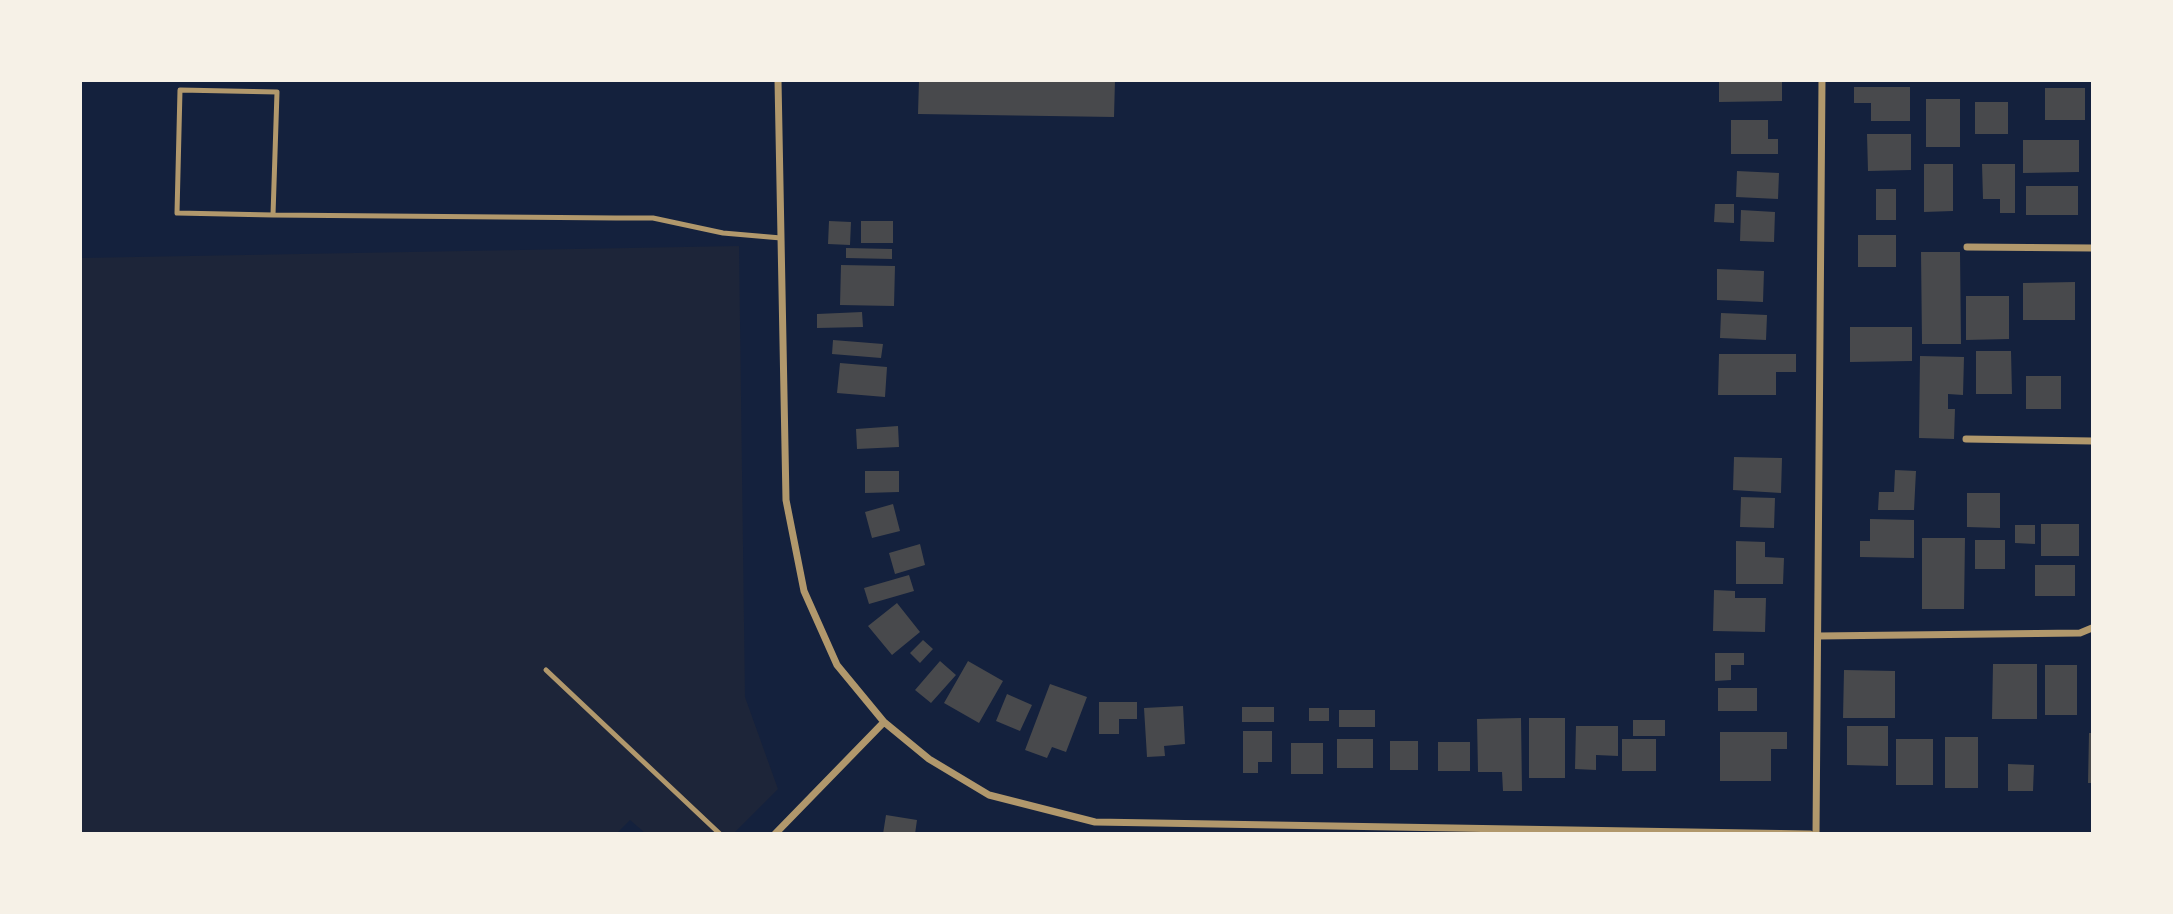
<!DOCTYPE html>
<style>
body{margin:0}
#map{position:relative;width:2173px;height:914px;overflow:hidden;background:#14213d;font-family:Rubik,sans-serif}
canvas{display:block}
.frame{position:absolute;inset:0;border:82px solid #f6f1e7;pointer-events:none}
</style>
<div id="map">
<canvas width="2173" height="914"></canvas>
<div class="frame"></div>
</div>
<script>
const context = document.querySelector('canvas').getContext('2d');
context.lineJoin = 'round';
function fillPath(path, color) {
  context.fillStyle = color;
  context.fill(path, 'evenodd');
}
function toPath(rows) {
  const path = new Path2D();
  for (const r of rows) {
    path.moveTo(r[0], r[1]);
    for (let i = 2; i < r.length; i += 2) path.lineTo(r[i], r[i + 1]);
  }
  return path;
}
function stroke(path, color, width, dash) {
  context.strokeStyle = color;
  context.lineWidth = width;
  context.lineCap = dash ? 'butt' : 'round';
  context.setLineDash(dash || []);
  context.stroke(path);
}
fillPath(toPath([
 [739,246,745,697,778,789,734,833,645,833,630,820,616,834,81,833,80,258]
]), '#1d2539');
fillPath(toPath([
 [919,80,1115,80,1114,117,918,114],
 [1719,80,1782,80,1782,101,1719,102],
 [1854,87,1910,87,1910,121,1871,121,1871,103,1854,103],
 [2045,88,2085,88,2085,120,2045,120],
 [1926,99,1960,99,1960,147,1926,147],
 [1975,102,2008,102,2008,134,1975,134],
 [1731,120,1768,120,1768,139,1778,139,1778,154,1731,154],
 [1867,134,1911,134,1911,170,1868,171],
 [2023,140,2079,140,2079,172,2023,173],
 [1924,164,1953,164,1953,211,1924,212],
 [1982,164,2015,164,2015,213,2000,213,2000,199,1983,199],
 [1737,171,1779,173,1778,199,1736,197],
 [2026,186,2078,186,2078,215,2026,215],
 [1876,189,1896,189,1896,220,1876,220],
 [1715,204,1734,204,1734,223,1714,222],
 [1741,210,1775,212,1774,242,1740,241],
 [829,221,851,222,850,245,828,244],
 [861,221,893,221,893,243,861,243],
 [1858,235,1896,235,1896,267,1858,267],
 [846,248,892,249,892,259,846,258],
 [1921,252,1960,252,1961,344,1922,344],
 [841,265,895,266,894,306,840,305],
 [1717,269,1764,271,1763,302,1717,300],
 [2075,282,2075,320,2023,320,2023,283],
 [1966,296,2009,296,2009,339,1966,340],
 [862,312,863,327,817,328,817,314],
 [1721,313,1767,315,1766,340,1720,338],
 [1850,327,1912,327,1912,361,1850,362],
 [833,340,883,344,881,358,832,354],
 [1976,351,2011,351,2012,394,1976,394],
 [1719,354,1796,354,1796,372,1776,372,1776,395,1718,395],
 [1920,356,1964,357,1963,395,1948,394,1948,409,1955,409,1954,439,1919,438],
 [840,363,887,367,885,397,837,393],
 [2026,376,2061,376,2061,409,2026,409],
 [898,426,899,447,857,449,856,429],
 [1734,457,1782,458,1781,493,1733,490],
 [1895,470,1916,471,1914,510,1878,510,1879,492,1894,492],
 [865,471,899,471,899,492,865,493],
 [1967,493,2000,493,2000,528,1967,527],
 [1741,497,1775,498,1774,528,1740,527],
 [893,504,900,531,872,538,865,512],
 [1870,519,1914,520,1914,558,1860,557,1860,541,1870,541],
 [2041,524,2079,524,2079,556,2041,556],
 [2015,525,2035,525,2035,544,2015,543],
 [1922,538,1965,538,1964,609,1922,609],
 [1975,540,2005,540,2005,569,1975,569],
 [1736,541,1765,542,1765,557,1784,558,1783,584,1736,584],
 [920,544,925,565,895,574,889,553],
 [2035,565,2075,565,2075,596,2035,596],
 [909,575,914,591,869,604,864,588],
 [1714,590,1735,591,1735,598,1766,598,1765,632,1713,631],
 [897,603,920,632,892,655,868,626],
 [923,640,933,649,920,663,910,653],
 [1715,653,1744,653,1744,665,1731,665,1731,680,1715,681],
 [940,661,956,675,931,703,915,690],
 [968,661,1003,681,979,723,944,703],
 [1993,664,2037,664,2037,719,1992,719],
 [2045,665,2077,665,2077,715,2045,715],
 [1844,670,1895,671,1895,718,1843,718],
 [1050,684,1087,697,1066,752,1052,747,1047,758,1025,750],
 [1718,688,1757,688,1757,711,1718,711],
 [1007,694,1032,705,1020,731,996,721],
 [1099,702,1137,702,1137,719,1119,719,1119,734,1099,734],
 [1183,706,1185,744,1164,746,1165,756,1147,757,1144,708],
 [1242,707,1274,707,1274,722,1242,722],
 [1309,708,1329,708,1329,721,1309,721],
 [1339,710,1375,710,1375,727,1339,727],
 [1521,718,1522,791,1503,791,1502,772,1478,772,1477,719],
 [1529,718,1565,718,1565,778,1529,778],
 [1633,720,1665,720,1665,736,1633,736],
 [1576,726,1618,726,1618,756,1596,755,1596,770,1575,769],
 [1847,726,1888,726,1888,766,1847,765],
 [1243,731,1272,731,1272,762,1258,762,1258,773,1243,773],
 [1720,732,1787,732,1787,749,1771,749,1771,781,1720,781],
 [2089,733,2092,733,2092,783,2088,783],
 [1945,737,1978,737,1978,788,1945,788],
 [1337,739,1373,739,1373,768,1337,768],
 [1622,739,1656,739,1656,771,1622,771],
 [1896,739,1933,739,1933,785,1896,785],
 [1390,741,1418,741,1418,770,1390,770],
 [1438,742,1470,742,1470,771,1438,771],
 [1291,743,1323,743,1323,774,1291,774],
 [2008,764,2034,765,2033,791,2008,791],
 [886,815,917,820,915,834,883,834]
]), '#48494c');
stroke(toPath([
 [273,215,277,92,180,90,177,213,273,215,616,218,653,218,723,233,781,238],
 [546,670,720,834]
]), '#b1986c', 5);
stroke(toPath([
 [778,80,786,500,804,591,837,665,884,722,929,759,989,795,1095,822,1810,834],
 [1967,247,2092,248],
 [1966,439,2092,441],
 [1818,636,2080,633,2092,628],
 [775,834,884,722],
 [1816,834,1822,80]
]), '#b1986c', 7);
</script>
